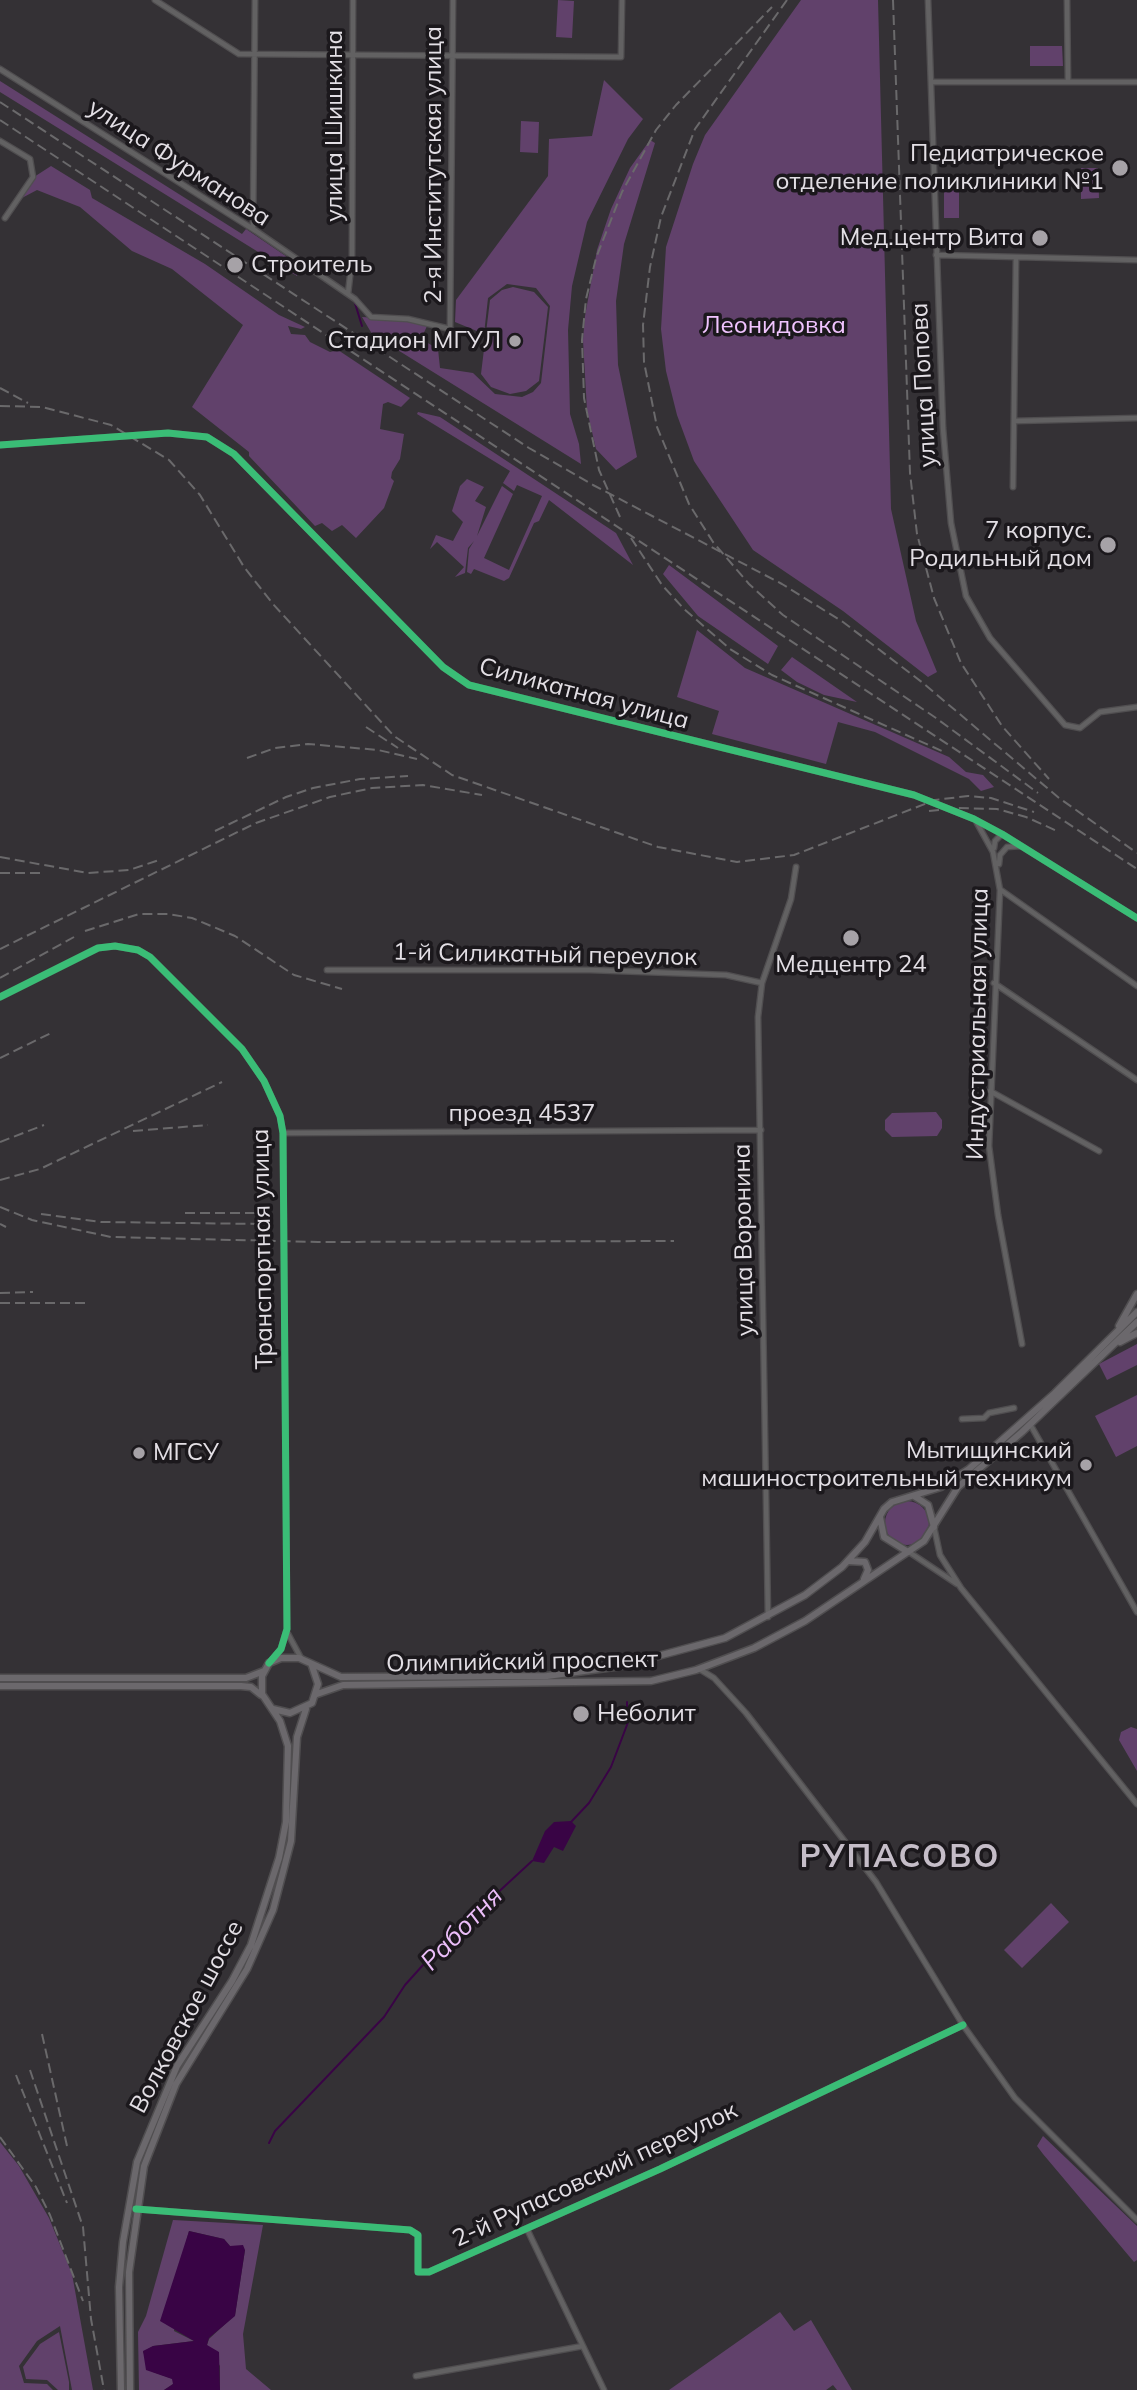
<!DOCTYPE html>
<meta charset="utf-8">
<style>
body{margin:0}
canvas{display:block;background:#343135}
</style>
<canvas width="1137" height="2390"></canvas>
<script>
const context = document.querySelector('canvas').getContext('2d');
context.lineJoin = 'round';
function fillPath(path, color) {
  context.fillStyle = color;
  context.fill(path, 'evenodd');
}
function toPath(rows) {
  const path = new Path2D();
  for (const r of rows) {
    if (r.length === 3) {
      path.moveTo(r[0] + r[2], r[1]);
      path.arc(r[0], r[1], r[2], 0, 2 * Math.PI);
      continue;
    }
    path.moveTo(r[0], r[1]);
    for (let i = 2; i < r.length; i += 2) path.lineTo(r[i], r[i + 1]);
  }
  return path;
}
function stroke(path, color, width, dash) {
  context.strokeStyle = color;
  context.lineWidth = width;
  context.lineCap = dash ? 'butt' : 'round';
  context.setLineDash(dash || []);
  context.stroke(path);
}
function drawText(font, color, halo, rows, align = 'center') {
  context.font = font + ' Mulish,sans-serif';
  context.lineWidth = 7;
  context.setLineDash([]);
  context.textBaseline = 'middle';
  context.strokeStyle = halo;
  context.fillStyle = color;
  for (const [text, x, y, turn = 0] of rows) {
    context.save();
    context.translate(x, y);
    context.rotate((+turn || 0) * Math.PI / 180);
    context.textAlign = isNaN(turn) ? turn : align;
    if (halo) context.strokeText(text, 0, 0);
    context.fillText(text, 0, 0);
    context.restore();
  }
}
fillPath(toPath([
 [558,0,574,1,572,38,556,37],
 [801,0,878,0,891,509,916,621,937,672,928,677,843,611,753,550,694,461,677,415,666,371,661,329,666,247,693,164,705,135],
 [1030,46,1062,46,1063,66,1030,66],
 [604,80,643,119,628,139,587,222,572,286,568,330,570,414,579,444,581,464,372,334,362,317,407,320,427,326,421,339,438,349,440,368,473,373,495,394,522,397,533,392,541,383,550,306,536,288,507,284,488,298,484,334,455,322,456,300,548,176,549,139,592,136],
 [0,81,242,234,246,229,299,265,297,276,0,92],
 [521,121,539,122,538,153,520,152],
 [650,140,655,143,624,244,616,301,618,365,637,457,616,470,596,449,587,410,583,340,585,316,597,250,611,209,630,168],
 [51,166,90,190,92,198,205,264,279,315,305,327,301,329,288,326,291,334,305,335,310,342,330,352,338,350,410,398,401,407,388,402,383,404,380,429,404,434,400,459,392,472,391,478,394,481,384,508,356,538,342,525,332,531,322,523,315,526,249,456,249,452,192,407,243,325,172,269,132,251,80,207,37,190,20,199,34,177],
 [1081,168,1098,168,1099,198,1081,199],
 [944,183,959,183,959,218,944,218],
 [513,287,534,292,548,307,539,381,526,391,510,394,491,387,481,374,490,300,502,290],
 [418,412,440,417,616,533,633,565,549,500,539,521,534,523,509,578,504,581,474,569,471,574,467,572,469,549,474,541,468,548,465,573,455,577,464,567,437,542,430,549,436,535,453,541,463,522,452,511,460,486,467,479,484,487,475,501,486,507,477,536,502,486,513,494,484,558,509,570,542,496,517,485,514,491,503,483,510,471,417,414],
 [669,565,778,646,768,664,698,616,663,574],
 [697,630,745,668,949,757,966,772,983,775,994,787,981,791,969,779,875,732,838,722,826,764,712,734,719,711,677,697],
 [792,657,857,702,824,695,797,682,781,670],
 [936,1112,942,1120,942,1128,937,1136,892,1137,885,1130,885,1120,892,1113],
 [1137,1344,1137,1365,1107,1380,1099,1364],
 [1137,1395,1137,1446,1116,1457,1095,1416],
 [907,1523,22],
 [1131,1727,1137,1729,1137,1771,1119,1740,1121,1732],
 [1051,1903,1069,1922,1022,1968,1004,1950],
 [1043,2136,1137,2226,1137,2260,1134,2262,1043,2154,1037,2146],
 [0,2142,19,2166,49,2218,72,2274,93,2390,72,2390,60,2326,37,2341,19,2366,24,2383,47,2384,53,2390,0,2390],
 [173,2220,263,2225,243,2334,246,2369,271,2390,220,2390,220,2366,207,2345,209,2339,235,2315,245,2250,230,2246,224,2239,189,2231,179,2269,174,2331,194,2341,153,2346,143,2352,153,2372,173,2379,173,2384,164,2390,139,2390,138,2332,146,2316],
 [780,2312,794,2331,811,2320,852,2390,837,2390,833,2385,826,2390,669,2390],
 [59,2332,69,2382,69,2390,58,2390,47,2380,26,2379,23,2367,40,2344]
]), '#61416b');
fillPath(toPath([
 [571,1821,576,1826,563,1851,554,1847,544,1863,532,1861,545,1831,554,1822],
 [189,2231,224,2239,230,2246,243,2245,245,2250,235,2316,209,2338,207,2345,219,2352,220,2390,164,2390,173,2384,172,2379,146,2370,143,2351,153,2346,194,2341,160,2321]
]), '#390445');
stroke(toPath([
 [354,300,362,326],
 [571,1822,589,1803,611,1767,630,1717,627,1713,627,1702],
 [269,2143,275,2131,384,2017,405,1985,441,1945,532,1861]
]), '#390445', 2);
const minor = toPath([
 [155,0,239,54,621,57,622,0],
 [928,0,943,428,951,523,966,596,990,638,1065,725,1080,728,1100,712,1137,707],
 [1067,0,1068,82],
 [0,69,256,231,355,299,371,317,408,319,450,329,453,0],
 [932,82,1137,82],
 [0,141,30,159,33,177,5,218],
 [253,229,255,0],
 [936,255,1137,260],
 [348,294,352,259,353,0],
 [1014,421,1137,418],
 [0,445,168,433,207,437,234,454,443,667,469,685,914,795,974,819,1002,834,1137,918],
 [1013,487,1016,258],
 [977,823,993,852,1000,890,989,1146,998,1215,1022,1344],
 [994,848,995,841,1002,834],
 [999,864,1000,855,1007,847,1021,846],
 [1001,890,1137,986],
 [327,970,590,970,726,975,762,983],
 [994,983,1137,1080],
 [0,997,98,948,115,946,138,950,150,957,242,1049,264,1081,280,1116,283,1133,287,1629,281,1649,272,1660],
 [990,1091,1099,1151],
 [283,1133,761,1130],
 [962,1419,984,1418,989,1413,1014,1408],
 [1030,1424,1137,1612],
 [934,1527,940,1555,961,1588,1137,1804],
 [909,1552,957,1584],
 [768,1617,758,1017,762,983,791,899,796,867],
 [288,1634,301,1658],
 [701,1670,714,1678,746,1713,876,1882,963,2025,1015,2098,1137,2220],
 [137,2209,410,2230,418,2235,418,2272,429,2272,660,2169,963,2025],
 [527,2229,604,2390],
 [416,2376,583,2346]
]);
const major = toPath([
 [1119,1326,1137,1294],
 [1120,1342,1137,1333],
 [914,1496,928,1505,934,1527],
 [880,1517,884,1537,908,1552],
 [849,1561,865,1562,868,1570,864,1579],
 [0,1678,246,1678,264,1671],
 [0,1686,241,1686,251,1687,261,1695],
 [317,1694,343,1685,651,1681,696,1670,754,1648,805,1621,924,1541,958,1487,1022,1432,1137,1322],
 [273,1709,290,1713,312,1703,318,1684,312,1666],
 [121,2390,119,2287,123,2242,137,2162,177,2066,232,1981,251,1945,279,1858,286,1822,288,1746,280,1721,262,1694,262,1676,269,1663,281,1658,299,1658,341,1677,547,1676,621,1666,725,1638,805,1595,842,1567,865,1542,884,1509,892,1502,941,1487,969,1469,1055,1393,1137,1312],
 [130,2390,129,2272,144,2166,176,2084,247,1969,273,1910,291,1841,297,1737,306,1709]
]);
stroke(minor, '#504e50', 7);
stroke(major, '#504e50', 9);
stroke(minor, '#626162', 4.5);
stroke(major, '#6b686c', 6);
stroke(toPath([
 [787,0,695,129,661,217,650,267,643,325,644,362,657,427,689,504,713,542,749,584,783,615,936,718,1038,793],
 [893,0,910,473,917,534,934,598,961,663,1002,726,1049,779],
 [0,102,529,448,593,485,782,584,843,622,923,683,1059,798,1137,853],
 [0,120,1137,869],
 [0,388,28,403],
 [0,406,42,407,111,425,169,460,200,495,244,567,273,604,394,736,452,775,658,847,737,862,794,855,935,800,968,796,991,798,1034,812],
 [620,517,599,470,584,398,582,340,586,299,596,258,622,192,656,130,676,105,772,7],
 [631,538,662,585,684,609,730,649,772,675,942,751],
 [366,727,398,748],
 [247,758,275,748,308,744,378,750,417,759],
 [929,811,958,808,997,809,1026,817,1057,831],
 [215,831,286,797,313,788,360,779,408,776],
 [0,857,88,873,129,870,159,860],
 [0,873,42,873],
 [85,931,139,914,168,914,192,918,235,936,294,975,342,989],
 [0,949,256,823,330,797,372,788,423,785,482,795],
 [0,978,74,937],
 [0,1058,53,1032],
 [133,1131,208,1125],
 [0,1142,44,1125],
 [0,1180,40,1169,222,1082],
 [0,1207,32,1220,111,1237,318,1242,674,1241],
 [185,1213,265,1213],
 [41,1214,101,1222,264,1224],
 [0,1224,6,1227],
 [0,1293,33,1292],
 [0,1303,85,1303],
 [42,2034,67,2146],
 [30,2070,83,2227,91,2319,104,2390],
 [16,2075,67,2203],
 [0,2137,36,2187,50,2215,83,2301]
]), '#6a696b', 2, [10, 5]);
stroke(toPath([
 [0,445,168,433,207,437,234,454,443,667,469,685,914,795,974,819,1002,834,1137,918],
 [0,997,98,948,115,946,138,950,150,957,242,1049,264,1081,280,1116,283,1133,287,1629,281,1649,269,1663],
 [136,2209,410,2230,418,2235,418,2272,429,2272,660,2169,963,2025]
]), '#3abd76', 7);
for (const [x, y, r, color] of [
 [1120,168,9,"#a6a2a7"],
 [1040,238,9,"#a6a2a7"],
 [235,265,9,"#a6a2a7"],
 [515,341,7,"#a6a2a7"],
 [1108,545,9,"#a6a2a7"],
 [851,938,9,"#a6a2a7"],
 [139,1453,7,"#a6a2a7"],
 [1086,1465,7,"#a6a2a7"],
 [581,1714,9,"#a6a2a7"]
]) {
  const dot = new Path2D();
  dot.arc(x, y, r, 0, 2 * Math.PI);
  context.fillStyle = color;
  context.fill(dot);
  stroke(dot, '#1b181c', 2.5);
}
drawText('24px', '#e3dfe5', '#1b181c', [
 ["улица Шишкина",335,126,-90],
 ["улица Фурманова",179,163,33],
 ["2-я Институтская улица",434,165,-90],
 ["улица Попова",924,385,-93],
 ["Силикатная улица",584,694,15],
 ["1-й Силикатный переулок",545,955,1],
 ["Индустриальная улица",978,1024,-89],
 ["проезд 4537",522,1114],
 ["улица Воронина",744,1240,-91],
 ["Транспортная улица",263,1249,-91],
 ["Олимпийский проспект",522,1662,-1],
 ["Волковское шоссе",187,2017,-62],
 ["2-й Рупасовский переулок",595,2175,-25]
]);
drawText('24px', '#e3dfe5', '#1b181c', [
 ["Педиатрическое",1104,154],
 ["отделение поликлиники №1",1104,182],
 ["Мед.центр Вита",1024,238],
 ["Строитель",251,265,"left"],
 ["Стадион МГУЛ",501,341],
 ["7 корпус.",1092,531],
 ["Родильный дом",1092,559],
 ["Медцентр 24",851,965,"center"],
 ["Мытищинский",1072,1451],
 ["машиностроительный техникум",1072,1479],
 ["МГСУ",153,1453,"left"],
 ["Неболит",597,1714,"left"]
], 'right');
drawText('24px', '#f1c4ff', '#1b181c', [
 ["Леонидовка",774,326]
]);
drawText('italic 26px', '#ebbef9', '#1b181c', [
 ["Работня",462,1929,-46]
]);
context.letterSpacing = '2px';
drawText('bold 32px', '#c5bdc8', '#1b181c', [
 ["РУПАСОВО",900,1857]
]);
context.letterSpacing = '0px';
</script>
